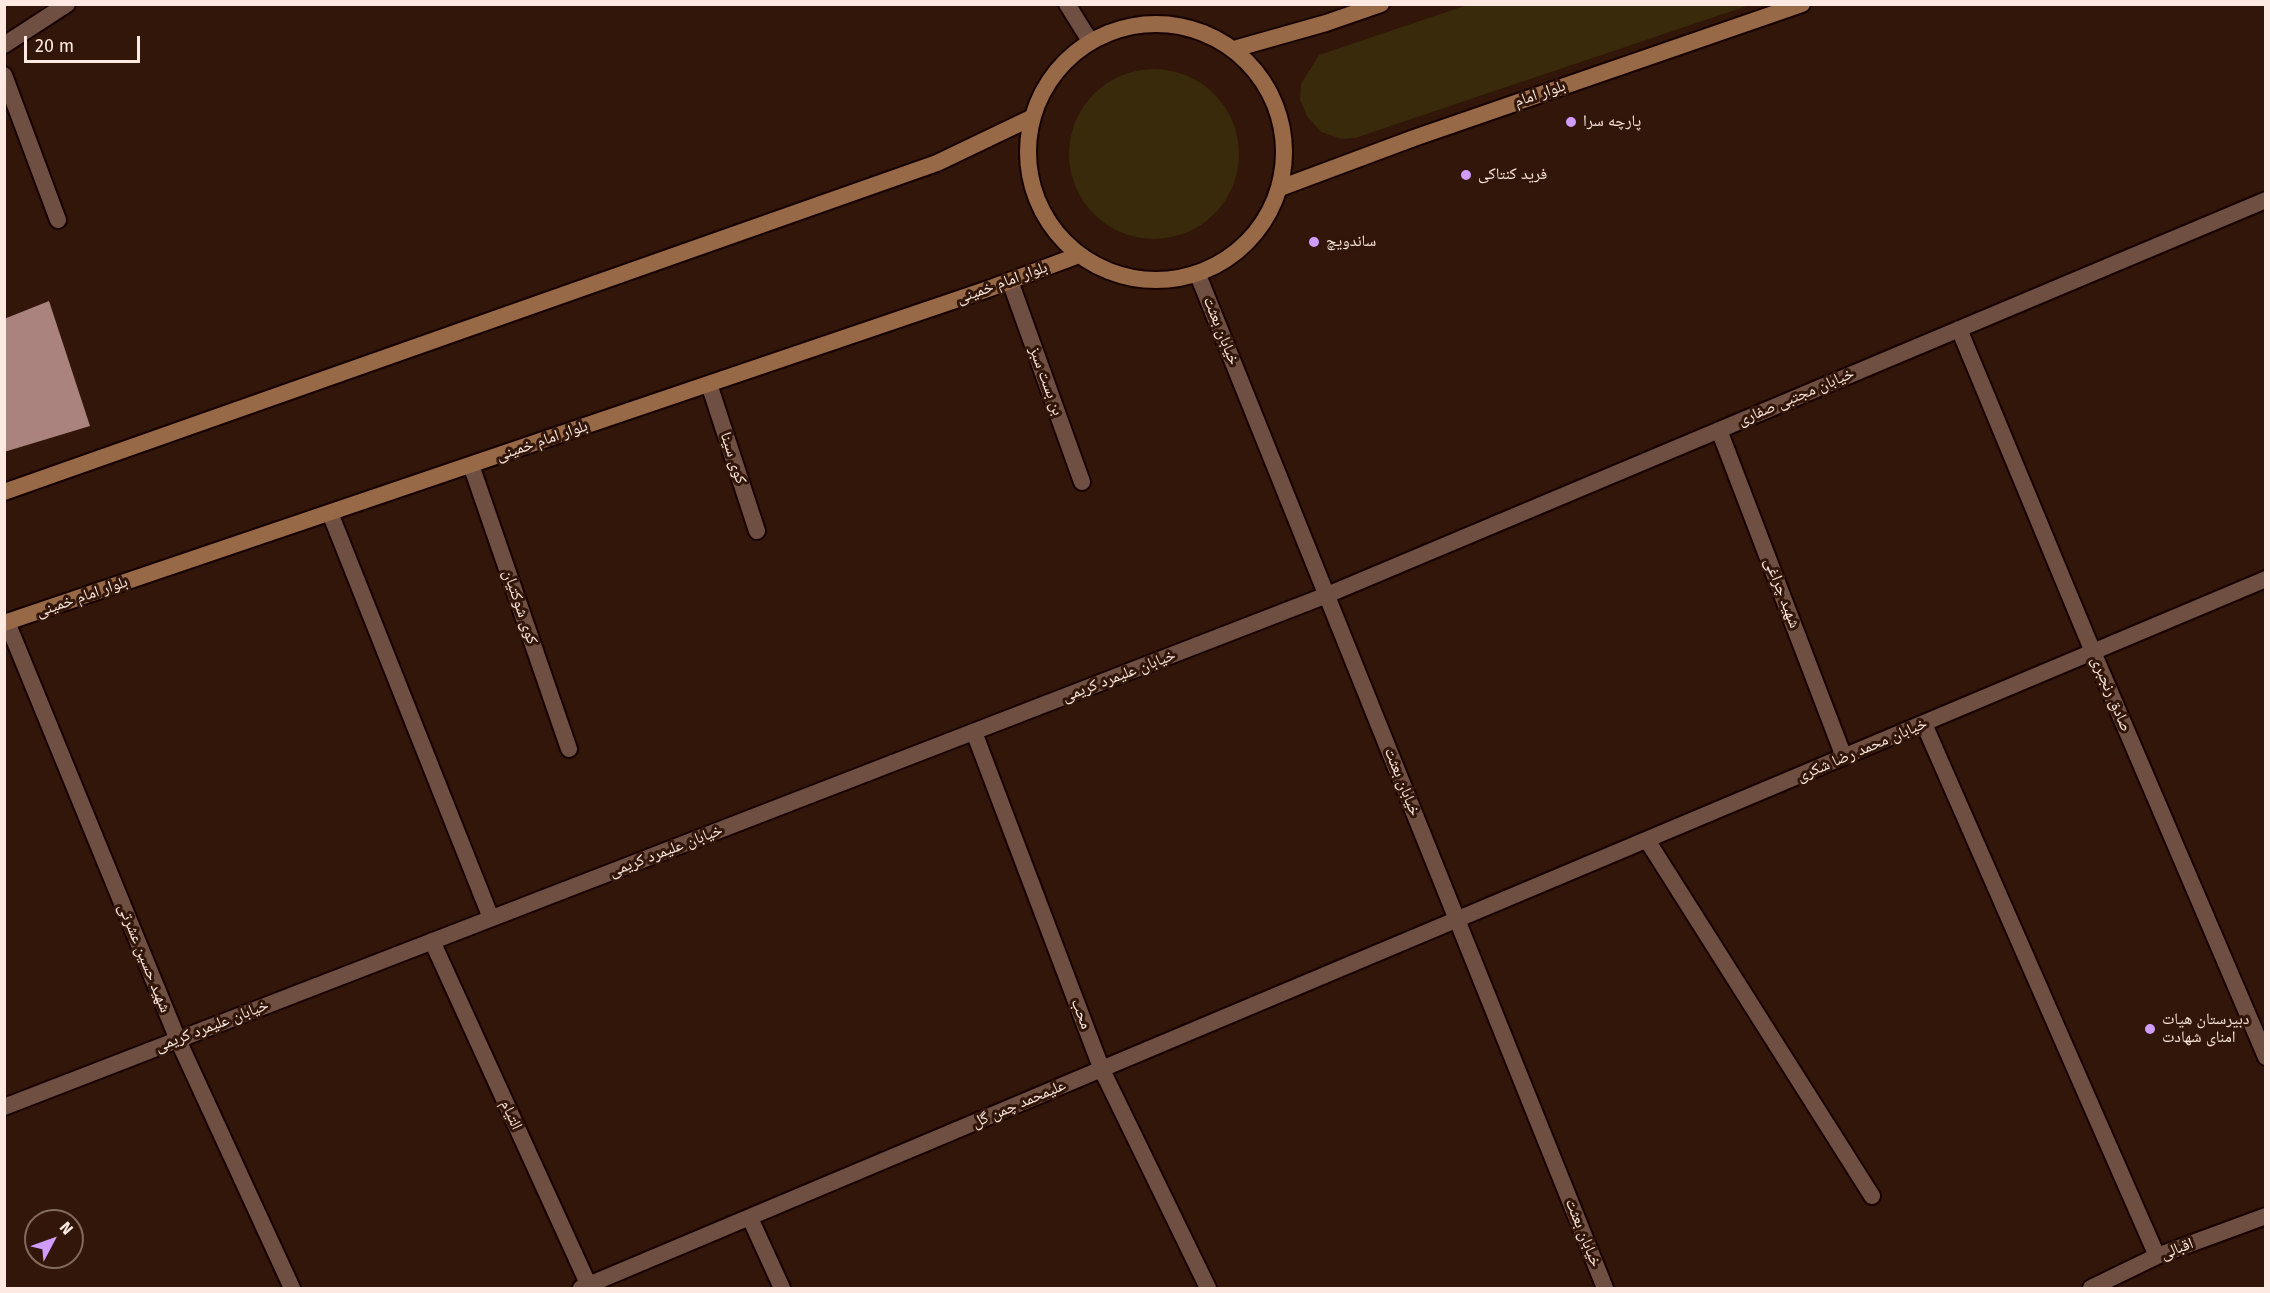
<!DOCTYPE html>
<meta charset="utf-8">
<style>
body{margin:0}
#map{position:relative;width:2270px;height:1293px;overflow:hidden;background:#311609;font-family:"Fira Sans",sans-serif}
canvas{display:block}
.frame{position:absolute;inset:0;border:6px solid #fde9e1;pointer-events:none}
.north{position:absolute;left:24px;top:1209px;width:60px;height:60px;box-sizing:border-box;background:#311609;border:2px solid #836a5f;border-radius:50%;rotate:49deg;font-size:16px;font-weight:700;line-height:24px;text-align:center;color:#fde9e1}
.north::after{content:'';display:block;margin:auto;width:21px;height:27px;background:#d09dff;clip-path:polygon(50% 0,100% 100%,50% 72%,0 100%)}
.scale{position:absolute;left:24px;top:36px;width:116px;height:27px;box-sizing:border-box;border:3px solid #fde9e1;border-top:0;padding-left:8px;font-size:18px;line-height:21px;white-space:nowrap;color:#fde9e1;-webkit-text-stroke:4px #311609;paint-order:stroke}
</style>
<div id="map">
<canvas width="2270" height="1293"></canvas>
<div class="frame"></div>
<div class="north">N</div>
<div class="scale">20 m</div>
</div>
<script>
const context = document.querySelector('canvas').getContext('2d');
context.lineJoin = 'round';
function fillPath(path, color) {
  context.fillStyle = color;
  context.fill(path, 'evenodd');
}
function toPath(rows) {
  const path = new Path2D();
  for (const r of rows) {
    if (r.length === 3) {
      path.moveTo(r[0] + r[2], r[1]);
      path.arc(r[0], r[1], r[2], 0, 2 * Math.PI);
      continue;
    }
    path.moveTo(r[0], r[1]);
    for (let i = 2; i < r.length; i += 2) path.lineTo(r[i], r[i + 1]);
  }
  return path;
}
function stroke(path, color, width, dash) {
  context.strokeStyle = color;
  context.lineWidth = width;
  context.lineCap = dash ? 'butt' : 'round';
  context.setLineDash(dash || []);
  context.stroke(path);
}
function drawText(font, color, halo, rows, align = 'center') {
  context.font = font + ' "Fira Sans","Noto Naskh Arabic",sans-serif';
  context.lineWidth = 6;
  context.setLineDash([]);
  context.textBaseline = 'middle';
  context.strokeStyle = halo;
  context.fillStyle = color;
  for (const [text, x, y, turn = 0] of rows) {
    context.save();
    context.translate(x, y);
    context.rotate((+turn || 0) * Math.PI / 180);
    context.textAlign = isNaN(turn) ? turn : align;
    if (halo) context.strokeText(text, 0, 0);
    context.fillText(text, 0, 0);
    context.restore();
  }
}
fillPath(toPath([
 [1467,5,1467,4,1750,5,1355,138,1342,139,1321,132,1307,116,1300,100,1301,84,1319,55],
 [1154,154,85]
]), '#382a0a');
fillPath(toPath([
 [49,301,90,426,4,452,4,319]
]), '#aa837f');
const minor = toPath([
 [4,45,67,4],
 [4,75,58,220],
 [1010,281,1082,482],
 [1959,329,2093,652,2266,1057],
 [709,384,757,531],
 [1719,430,1844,757],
 [471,465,569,749],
 [330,513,491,918],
 [7,622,178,1040,292,1288],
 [1924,724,2157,1256],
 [974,732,1102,1070,1208,1288],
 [1647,840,1872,1196],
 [432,941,590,1288],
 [4,1107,1327,595,2266,200],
 [750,1218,782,1288],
 [581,1288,2266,579],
 [2091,1288,2157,1256,2266,1216]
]);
const tertiary = toPath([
 [1067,4,1090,41],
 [1198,275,1605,1288]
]);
const secondary = toPath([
 [1156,152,128],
 [1234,49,1326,23,1381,4],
 [1280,188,1414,138,1802,4],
 [4,492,937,163,1031,118],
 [4,623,988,289,1079,255]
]);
stroke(minor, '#170200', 20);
stroke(tertiary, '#170200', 20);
stroke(secondary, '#170200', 20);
stroke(minor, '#6f4f41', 16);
stroke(tertiary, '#6f4f41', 16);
stroke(secondary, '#976947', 16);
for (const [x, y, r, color] of [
 [1571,122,6,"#d09dff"],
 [1466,175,6,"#d09dff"],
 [1314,242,6,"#d09dff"],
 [2150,1029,6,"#d09dff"]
]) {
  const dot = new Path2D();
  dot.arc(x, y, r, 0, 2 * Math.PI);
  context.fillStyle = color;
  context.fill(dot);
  stroke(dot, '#311609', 2);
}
drawText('16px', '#fde9e1', '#311609', [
 ["بلوار امام",1540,94,-19],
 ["بلوار امام خمینی",1002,283,-20],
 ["خیابان بعثت",1221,331,68],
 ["بن بست سبز",1046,381,70],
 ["خیابان مجتبی صفاری",1796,397,-23],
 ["بلوار امام خمینی",542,441,-19],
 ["کوی سینا",733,458,72],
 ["شهید چراغی",1782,593,69],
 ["بلوار امام خمینی",82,597,-19],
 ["کوی شوکتیان",520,607,71],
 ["خیابان علیمرد کریمی",1119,676,-21],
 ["صادق رنجبری",2111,694,67],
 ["خیابان محمد رضا شکری",1862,750,-23],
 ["خیابان بعثت",1402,782,68],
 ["خیابان علیمرد کریمی",666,851,-21],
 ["شهید حسین عشرتی",144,958,68],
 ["محب",1081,1014,69],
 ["خیابان علیمرد کریمی",212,1026,-21],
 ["علیمحمد چمن گل",1019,1104,-23],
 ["التیام",511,1115,65],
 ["خیابان بعثت",1583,1233,68],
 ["اقبالی",2177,1249,-21]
]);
drawText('16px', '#fde9e1', '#311609', [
 ["پارچه سرا",1583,122],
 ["فرید کنتاکی",1478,175],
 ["ساندویچ",1326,242],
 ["دبیرستان هیات",2162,1020],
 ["امنای شهادت",2162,1038]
], 'left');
</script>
